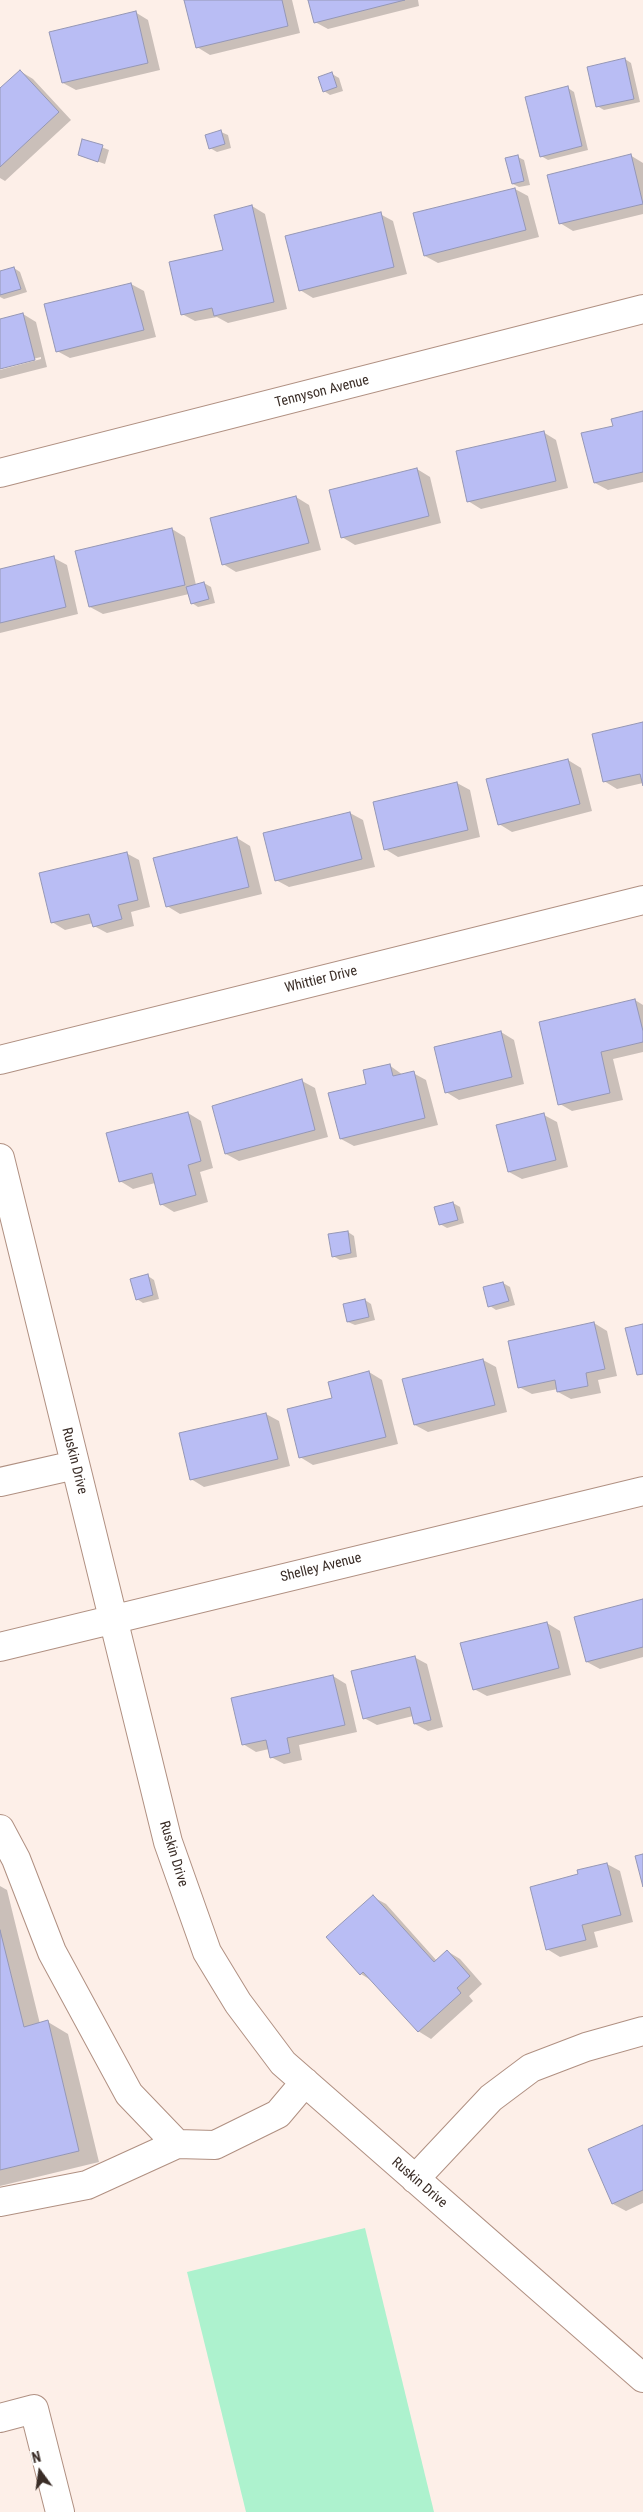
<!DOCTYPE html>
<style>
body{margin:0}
#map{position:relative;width:643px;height:2512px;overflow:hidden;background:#fdefe8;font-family:"Roboto Condensed",sans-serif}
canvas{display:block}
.north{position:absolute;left:15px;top:2447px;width:50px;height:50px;-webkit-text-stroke:4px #fff;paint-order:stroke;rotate:346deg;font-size:14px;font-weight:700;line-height:20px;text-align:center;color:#3a2d27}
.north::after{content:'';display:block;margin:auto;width:18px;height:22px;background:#3a2d27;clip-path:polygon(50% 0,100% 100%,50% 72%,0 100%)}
</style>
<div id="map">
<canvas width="643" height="2512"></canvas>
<div class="north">N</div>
</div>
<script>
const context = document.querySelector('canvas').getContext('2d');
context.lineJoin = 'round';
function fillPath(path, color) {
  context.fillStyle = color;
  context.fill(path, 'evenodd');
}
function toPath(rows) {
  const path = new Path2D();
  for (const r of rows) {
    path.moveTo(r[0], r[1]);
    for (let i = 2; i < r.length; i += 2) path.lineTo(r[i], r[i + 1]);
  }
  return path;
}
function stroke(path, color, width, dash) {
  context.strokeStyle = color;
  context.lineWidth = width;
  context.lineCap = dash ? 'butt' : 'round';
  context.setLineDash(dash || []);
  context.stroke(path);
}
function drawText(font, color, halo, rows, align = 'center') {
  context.font = font + ' "Roboto Condensed",sans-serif';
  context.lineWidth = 4.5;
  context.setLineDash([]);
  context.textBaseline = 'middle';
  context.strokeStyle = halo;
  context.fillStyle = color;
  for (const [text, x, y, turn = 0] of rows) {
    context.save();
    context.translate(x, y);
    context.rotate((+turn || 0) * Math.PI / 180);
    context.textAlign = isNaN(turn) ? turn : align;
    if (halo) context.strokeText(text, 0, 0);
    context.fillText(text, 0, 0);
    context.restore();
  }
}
fillPath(toPath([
 [365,2228,434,2512,246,2512,187,2272]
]), '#adf2ce');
fillPath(toPath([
 [185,0,292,0,300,33,210,55,197,47],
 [309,0,418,0,419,6,328,29,315,22],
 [135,12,148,20,160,70,76,90,63,83],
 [625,59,631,63,640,102,604,110,597,106],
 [20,71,33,79,71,120,5,181,0,178,0,90],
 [332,74,339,78,343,91,330,95,324,91],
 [568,88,574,92,588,150,548,160,541,156],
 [221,132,228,135,231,148,217,152,210,148],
 [83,140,109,150,105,164,79,155],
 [630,155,643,163,643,214,573,231,560,223],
 [518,157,524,160,530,185,519,187,513,184],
 [515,189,528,196,539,237,438,263,425,256],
 [252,206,265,214,287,309,228,323,217,317,195,321,182,314],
 [380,214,393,221,407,274,313,298,300,290],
 [14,268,20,272,27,292,4,299,0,297,0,272],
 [131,284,144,291,156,337,70,358,57,351],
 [23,314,36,322,47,367,0,379,0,370,41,359,41,357,0,367,0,320],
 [643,412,643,482,608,490,595,483,614,427],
 [543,432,556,440,568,488,481,509,468,501],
 [417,469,430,477,441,523,355,545,342,537],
 [296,497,309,505,321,550,236,572,223,564],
 [172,529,185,537,196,585,204,583,211,587,215,603,198,607,192,603,189,594,103,614,90,607],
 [54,558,67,565,78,614,0,633,0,571],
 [643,723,643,783,617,789,604,781],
 [568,760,581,768,592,811,512,832,499,824],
 [457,783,470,790,480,837,398,857,385,849],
 [350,813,363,820,375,867,289,887,276,880,265,834],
 [237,838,250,846,262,894,180,914,167,906],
 [126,853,139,860,150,907,131,912,134,926,107,933,94,926,93,923,65,930,52,922],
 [635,1000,643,1005,643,1052,613,1059,623,1100,572,1111,560,1104],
 [501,1032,514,1040,524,1084,459,1100,446,1092],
 [389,1065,403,1075,413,1073,426,1080,438,1125,354,1146,341,1139,368,1085],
 [302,1081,315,1088,328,1137,239,1161,226,1154],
 [188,1113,201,1121,213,1168,200,1172,208,1202,174,1212,161,1204,155,1183,133,1189,120,1181],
 [544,1115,557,1122,568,1167,522,1179,509,1172],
 [453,1203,460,1207,464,1223,447,1228,440,1224],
 [348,1232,354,1236,357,1257,340,1260,333,1256],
 [148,1276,154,1280,159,1299,143,1303,137,1299],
 [503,1283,510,1287,515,1305,496,1310,490,1306],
 [365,1300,371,1304,375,1320,355,1325,348,1322],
 [594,1323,607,1331,617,1376,598,1380,601,1393,571,1399,558,1392,558,1389,532,1394,519,1387],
 [483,1360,496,1367,507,1412,428,1432,415,1425],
 [369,1372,382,1380,398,1444,313,1465,300,1457,334,1399],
 [266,1414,279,1421,290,1466,204,1487,191,1479],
 [643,1600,643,1657,600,1669,587,1662],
 [547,1623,560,1631,571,1675,487,1696,474,1689],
 [414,1657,427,1664,443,1727,428,1731,415,1724,413,1716,377,1725,364,1718],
 [333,1676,346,1684,357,1732,299,1745,302,1760,284,1764,271,1757,269,1749,256,1752,243,1744],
 [607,1864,620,1871,633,1922,594,1932,598,1947,560,1957,547,1949,579,1875],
 [0,1886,7,1890,40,2024,48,2022,68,2034,99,2162,0,2186],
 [373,1897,386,1904,437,1961,447,1951,460,1959,482,1984,469,1996,473,2001,431,2039,418,2031,374,1982,361,1974],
 [643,2127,643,2203,626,2211,613,2204]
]), '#0003');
const building = toPath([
 [184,0,282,0,288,26,196,48,184,0],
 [308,0,405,0,314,23,308,0],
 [136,11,148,63,62,83,49,32,136,11],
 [625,58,634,99,596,107,587,67,625,58],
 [20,70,59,112,0,167,0,88,20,70],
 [332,72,337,87,323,92,318,77,332,72],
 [568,86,582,146,540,157,525,97,568,86],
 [221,130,225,144,209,149,205,135,221,130],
 [82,139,103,145,98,162,78,155,82,139],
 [631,154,643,204,559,224,547,175,631,154],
 [518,155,524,181,512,184,505,158,518,155],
 [515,188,526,230,424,256,413,213,515,188],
 [252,205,274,302,214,316,212,308,181,315,169,262,223,250,214,215,252,205],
 [381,212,394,267,299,291,285,236,381,212],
 [14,267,21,289,0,295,0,271,14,267],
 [131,283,144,330,56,352,44,304,131,283],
 [23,313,35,360,0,369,0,319,23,313],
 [643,411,643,472,594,483,581,433,613,426,611,419,643,411],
 [544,431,556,481,467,502,456,451,544,431],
 [417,468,429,516,341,538,329,490,417,468],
 [296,496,309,543,222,565,210,518,296,496],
 [172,528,185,585,89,607,75,551,172,528],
 [54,556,66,607,0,623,0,569,54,556],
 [204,582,209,599,191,604,186,587,204,582],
 [643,722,643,786,640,774,603,782,592,734,643,722],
 [568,759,580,804,498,825,486,779,568,759],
 [457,782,468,830,384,850,373,802,457,782],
 [350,812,362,859,275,881,263,833,350,812],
 [237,837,249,887,166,907,153,858,237,837],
 [127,852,138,900,118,905,122,919,93,927,89,914,51,923,39,873,127,852],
 [635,999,643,1031,643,1042,601,1052,610,1093,558,1105,539,1022,635,999],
 [501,1031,512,1077,445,1093,434,1047,501,1031],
 [390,1064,393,1076,414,1071,425,1118,340,1139,328,1093,366,1084,363,1070,390,1064],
 [302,1079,315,1130,225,1154,212,1106,302,1079],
 [188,1112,201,1161,188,1165,196,1195,160,1205,152,1173,119,1182,106,1133,188,1112],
 [544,1113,556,1160,508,1172,496,1125,544,1113],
 [453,1202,458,1220,439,1225,434,1207,453,1202],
 [348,1231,351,1253,332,1257,328,1234,348,1231],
 [148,1274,153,1295,136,1300,130,1279,148,1274],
 [503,1282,509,1301,488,1307,483,1287,503,1282],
 [365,1299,369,1317,347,1322,343,1304,365,1299],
 [594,1322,605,1369,586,1373,588,1386,557,1392,555,1380,518,1388,508,1341,594,1322],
 [643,1324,643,1374,637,1375,625,1328,643,1324],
 [483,1359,495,1405,414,1425,402,1379,483,1359],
 [369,1371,386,1437,299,1458,287,1409,332,1398,328,1382,369,1371],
 [266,1413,278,1459,190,1480,179,1433,266,1413],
 [643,1599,643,1647,586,1662,574,1617,643,1599],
 [547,1622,559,1668,473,1690,460,1643,547,1622],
 [415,1656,431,1720,414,1724,410,1707,363,1719,351,1671,415,1656],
 [333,1675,345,1725,287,1738,290,1753,270,1758,266,1740,242,1745,231,1698,333,1675],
 [643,1854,643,1887,635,1856,643,1854],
 [607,1863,621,1915,582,1925,586,1940,546,1950,530,1887,578,1874,577,1870,607,1863],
 [373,1895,434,1962,447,1950,470,1976,457,1988,461,1993,418,2032,363,1972,360,1975,326,1937,373,1895],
 [0,1930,24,2027,48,2020,79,2151,0,2170,0,1930],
 [643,2125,643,2190,612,2204,588,2149,643,2125]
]);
fillPath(building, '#b9bdf4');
stroke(building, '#9597b5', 1);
const minor = toPath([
 [0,473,643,309],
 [0,1060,643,900],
 [0,1158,168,1842,207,1952,238,2003,283,2063,643,2378],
 [0,1482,75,1465],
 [0,1647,643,1491],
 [0,1829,16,1859,52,1952,129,2094,177,2144,215,2145,278,2114,305,2082],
 [415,2179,491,2098,531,2068,586,2047,643,2031],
 [0,2202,87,2185,177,2144],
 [0,2418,34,2409,60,2512]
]);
stroke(minor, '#b09082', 30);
stroke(minor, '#fff', 28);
drawText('14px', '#3a2d27', '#fff', [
 ["Tennyson Avenue",322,392,-14],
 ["Whittier Drive",321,980,-14],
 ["Ruskin Drive",74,1461,76],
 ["Shelley Avenue",321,1568,-14],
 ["Ruskin Drive",173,1854,73],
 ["Ruskin Drive",419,2183,41]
]);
</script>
